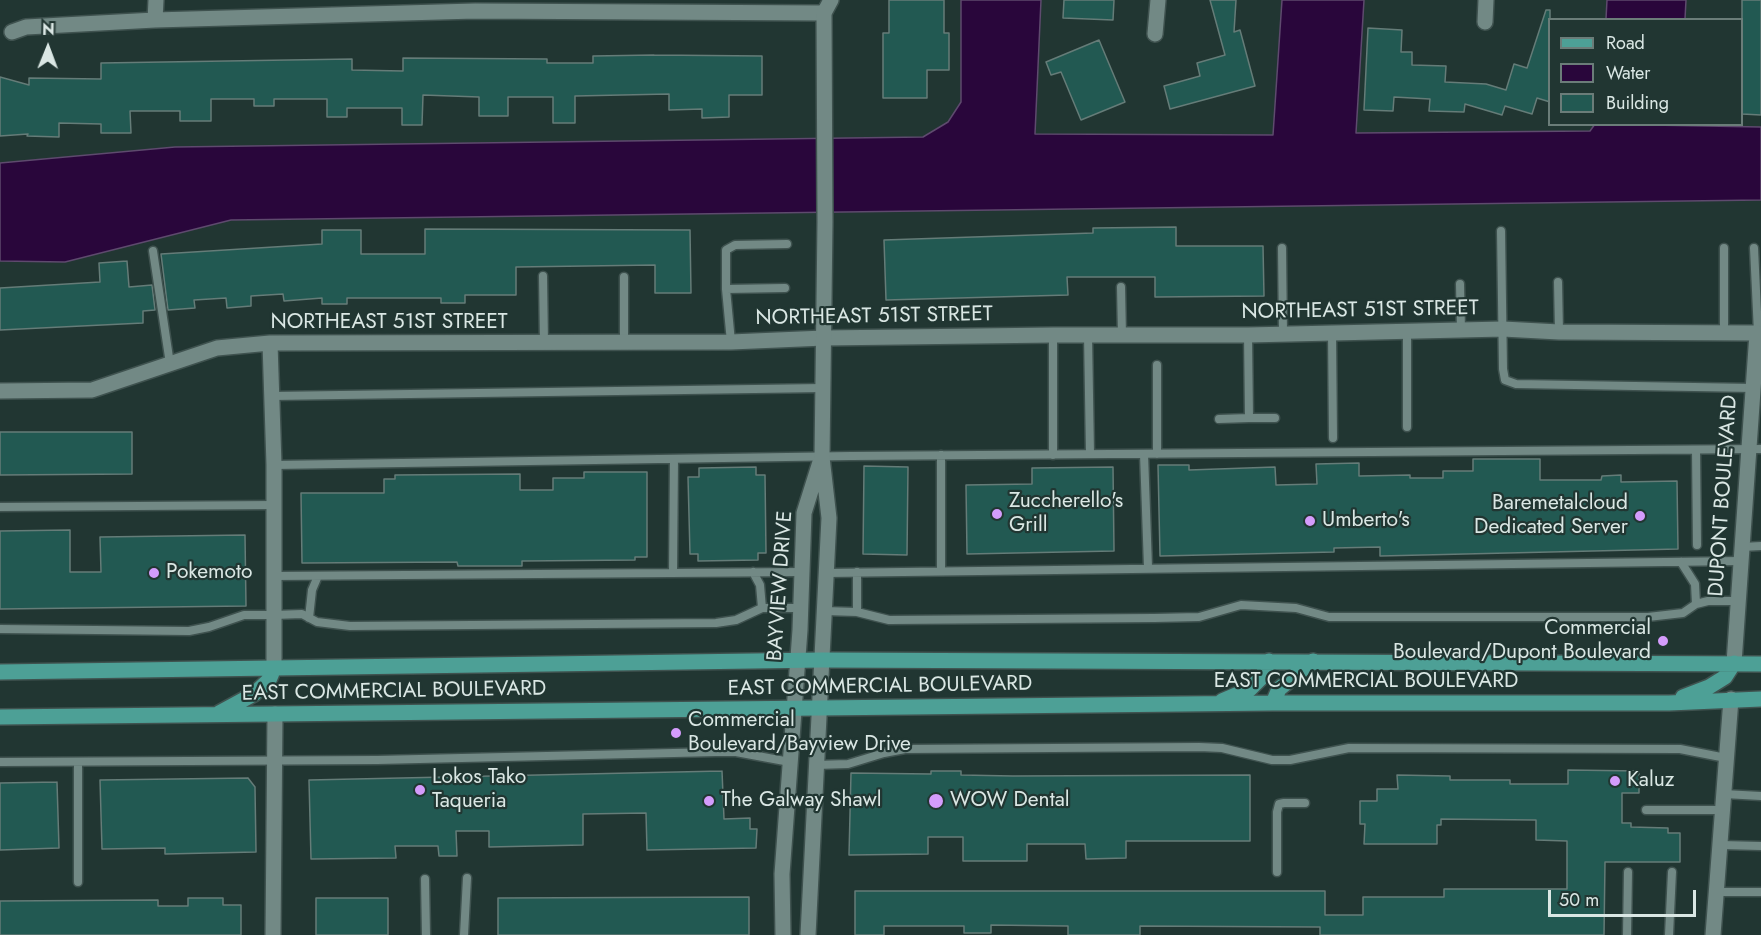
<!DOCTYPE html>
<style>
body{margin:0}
#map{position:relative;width:1761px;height:935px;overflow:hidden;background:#213632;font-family:Jost,sans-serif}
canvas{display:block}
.legend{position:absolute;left:1548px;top:18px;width:195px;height:108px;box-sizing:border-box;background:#213632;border:2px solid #6b7d79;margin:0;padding:8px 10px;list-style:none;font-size:18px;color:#dae7e4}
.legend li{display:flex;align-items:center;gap:12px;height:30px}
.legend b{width:30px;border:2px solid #6b7d79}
.north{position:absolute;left:18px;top:18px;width:60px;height:60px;-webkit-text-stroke:4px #213632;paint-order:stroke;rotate:1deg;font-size:16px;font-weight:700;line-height:24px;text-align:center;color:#dae7e4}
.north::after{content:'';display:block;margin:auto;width:21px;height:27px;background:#dae7e4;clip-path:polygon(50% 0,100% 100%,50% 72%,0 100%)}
.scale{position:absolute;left:1548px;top:890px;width:148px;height:27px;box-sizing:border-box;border:3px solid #dae7e4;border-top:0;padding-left:8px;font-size:18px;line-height:21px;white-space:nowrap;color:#dae7e4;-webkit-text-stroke:4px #213632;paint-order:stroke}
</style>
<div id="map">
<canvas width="1761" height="935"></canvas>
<ul class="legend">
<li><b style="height:8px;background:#4da096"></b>Road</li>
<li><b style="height:16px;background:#29063b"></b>Water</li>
<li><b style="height:16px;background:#225952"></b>Building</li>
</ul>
<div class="north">N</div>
<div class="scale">50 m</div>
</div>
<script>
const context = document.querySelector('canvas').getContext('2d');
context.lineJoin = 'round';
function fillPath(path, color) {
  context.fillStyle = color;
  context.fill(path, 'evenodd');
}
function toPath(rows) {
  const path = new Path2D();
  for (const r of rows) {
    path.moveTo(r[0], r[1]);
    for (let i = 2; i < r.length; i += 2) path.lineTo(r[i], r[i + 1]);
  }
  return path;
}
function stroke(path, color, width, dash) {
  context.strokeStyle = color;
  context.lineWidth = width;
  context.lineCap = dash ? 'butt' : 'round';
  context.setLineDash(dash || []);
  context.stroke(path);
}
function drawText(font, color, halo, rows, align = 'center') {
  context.font = font + ' Jost,sans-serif';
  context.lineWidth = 4.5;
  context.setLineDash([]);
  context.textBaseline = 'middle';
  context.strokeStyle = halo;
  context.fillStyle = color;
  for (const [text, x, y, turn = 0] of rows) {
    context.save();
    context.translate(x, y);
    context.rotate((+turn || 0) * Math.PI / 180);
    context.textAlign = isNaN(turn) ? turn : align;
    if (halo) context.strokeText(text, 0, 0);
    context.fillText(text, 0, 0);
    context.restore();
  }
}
const water = toPath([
 [961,0,1041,0,1035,134,1273,135,1282,0,1364,0,1356,133,1590,131,1595,124,1761,127,1761,200,231,220,65,262,0,261,0,163,175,147,923,137,948,122,961,102,961,0],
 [1607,0,1686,0,1685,19,1606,19,1607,0]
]);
fillPath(water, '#29063b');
stroke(water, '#5e4a6e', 1.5);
const building = toPath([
 [889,0,944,0,944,33,949,33,949,70,927,70,927,98,883,98,883,33,889,33,889,0],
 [1064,0,1114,0,1113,20,1063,18,1064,0],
 [1210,0,1236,0,1234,32,1240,30,1255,86,1170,109,1164,86,1200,76,1197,63,1225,55,1210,0],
 [1742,0,1761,0,1761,115,1742,114,1742,0],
 [1546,10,1550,10,1550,102,1537,98,1532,114,1505,106,1502,115,1465,104,1464,112,1429,111,1430,99,1394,97,1393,111,1364,110,1368,28,1402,30,1401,52,1412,52,1412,65,1446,66,1445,82,1486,84,1506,90,1514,64,1527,68,1546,10],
 [1099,40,1125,102,1081,120,1061,72,1051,75,1046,62,1099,40],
 [654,55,762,56,762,95,729,95,729,117,702,118,702,109,669,110,669,94,575,96,575,123,553,123,553,97,508,97,508,116,479,116,479,97,423,95,422,125,402,125,402,108,347,108,347,117,327,117,327,99,274,99,274,106,254,106,254,99,211,99,211,121,180,121,180,111,130,111,131,133,101,133,101,124,59,123,59,137,27,136,28,134,0,136,0,77,29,85,29,78,101,79,101,63,352,59,352,70,403,71,403,58,547,59,547,63,593,63,593,56,654,55],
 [1176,227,1176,246,1263,246,1264,296,1155,297,1155,277,1067,277,1068,295,886,300,884,240,1093,233,1093,228,1176,227],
 [425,229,690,230,691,293,655,293,655,265,516,267,516,295,465,295,465,303,441,303,441,298,347,298,347,304,322,304,322,298,284,301,283,294,251,296,251,306,227,308,226,298,194,300,195,308,168,310,161,254,322,244,322,230,361,230,361,254,425,254,425,229],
 [127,261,129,287,152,285,155,310,143,311,143,323,0,330,0,288,100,282,99,263,127,261],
 [0,432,132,432,132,474,0,475,0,432],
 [1473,459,1540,459,1540,480,1601,480,1602,476,1621,475,1621,482,1677,481,1678,549,1380,556,1380,547,1334,548,1334,552,1160,556,1158,465,1189,465,1189,470,1275,467,1276,485,1317,484,1316,464,1359,463,1359,476,1410,475,1410,478,1443,478,1443,471,1473,471,1473,459],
 [864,466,908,467,907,555,863,554,864,466],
 [756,467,756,475,765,475,766,553,758,553,758,560,698,561,698,554,690,554,688,477,699,477,699,468,756,467],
 [1113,467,1114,551,967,554,966,485,1032,484,1032,468,1113,467],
 [584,472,647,472,647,557,635,557,635,560,522,561,522,566,458,566,457,562,302,563,301,493,384,493,384,479,395,479,395,475,520,474,520,490,553,490,553,478,584,478,584,472],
 [70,530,70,572,101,572,100,537,245,535,246,606,0,609,0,531,70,530],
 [1568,770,1639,771,1639,793,1622,793,1622,823,1631,823,1631,827,1668,828,1668,833,1680,833,1680,862,1605,862,1604,935,1320,935,1320,927,1140,926,1140,935,1068,935,1068,926,991,925,991,933,964,933,964,926,884,926,884,935,855,935,855,891,1325,891,1325,915,1363,915,1363,897,1444,897,1444,889,1567,889,1567,841,1536,840,1536,820,1441,819,1441,825,1437,825,1437,844,1364,844,1365,824,1360,824,1360,801,1377,801,1377,789,1398,789,1397,775,1450,776,1450,780,1510,780,1510,784,1568,784,1568,770],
 [722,771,724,819,750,818,750,829,757,829,756,848,647,850,646,813,583,814,583,845,489,847,489,831,456,831,457,856,439,856,438,846,395,846,396,858,311,859,309,780,722,771],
 [931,771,961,771,961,775,1013,776,1250,775,1250,841,1126,841,1126,858,1086,859,1085,844,1027,844,1027,861,963,861,963,837,928,837,928,854,849,855,851,773,931,774,931,771],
 [248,778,255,787,256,852,165,854,165,848,102,849,100,780,248,778],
 [57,782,59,848,0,850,0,783,57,782],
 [749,897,749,935,498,935,498,898,749,897],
 [188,898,223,898,223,905,241,905,241,935,0,935,0,901,158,900,158,906,188,906,188,898],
 [316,898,388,898,388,935,316,935,316,898]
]);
fillPath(building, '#225952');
stroke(building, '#657c78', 1.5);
const service = toPath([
 [1501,231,1503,369,1505,380,1516,384,1753,388],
 [1282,248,1283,334],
 [1724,248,1724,332],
 [1754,248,1758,333],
 [153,251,170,364],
 [543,276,544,343],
 [624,277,624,343],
 [1558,282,1559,332],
 [1460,284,1461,331],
 [1121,287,1122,336],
 [726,289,785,288],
 [1407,331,1407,427],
 [1332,333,1333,438],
 [1088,335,1090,454],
 [1248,335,1249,418,1275,418],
 [731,342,726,289,726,250,735,245,787,244],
 [1157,365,1157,454],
 [272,396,823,388],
 [1219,419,1249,418],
 [1696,450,1697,545],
 [1144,454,1148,567],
 [1053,455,1053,335],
 [274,465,851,456,1761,449],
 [0,507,274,505],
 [1742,547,1761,546],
 [1681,562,1695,584,1696,604],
 [941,571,941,455],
 [753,572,760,585,762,608],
 [673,573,674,459],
 [827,573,1741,561],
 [274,576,802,572],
 [825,611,857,612,889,620,1154,618,1199,617,1241,605,1296,608,1329,617,1648,617,1683,613,1696,604,1708,601,1739,601],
 [857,612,857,572],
 [309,618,312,590,318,576],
 [0,629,189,631,209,627,244,615,274,615,302,614,317,622,350,626,716,623,736,620,762,608,801,608],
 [0,762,377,760,716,752,736,752,790,762],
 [78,762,78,882],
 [816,765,848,764,884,753,905,749,1199,747,1222,748,1272,760,1290,760,1349,748,1680,749,1726,758],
 [1724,794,1761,796],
 [1646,810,1723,810],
 [1721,845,1761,846],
 [1277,872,1277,812,1279,804,1284,803,1305,803],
 [425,879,426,935],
 [1717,892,1761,892],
 [464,935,467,878],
 [1627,935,1628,872],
 [1669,935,1672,872]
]);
const minor = toPath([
 [155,20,156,0],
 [1485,22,1486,0],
 [12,32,26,27,155,20,475,11,824,13],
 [1155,34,1158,0],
 [270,343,274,465,274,668],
 [0,391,92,390,217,348,270,343,731,342,824,338,1053,335,1248,335,1503,329,1559,332,1757,333,1734,663],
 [273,935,275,714],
 [1713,935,1731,699]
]);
const tertiary = toPath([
 [783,935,782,874,800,630,804,513,820,462],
 [808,935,829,518,822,457,825,222,824,13,831,0]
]);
const primary = toPath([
 [0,672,822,660,1761,664],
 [1683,697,1709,687,1725,677,1734,663],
 [1222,701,1250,689,1262,677,1269,661],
 [1273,703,1279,689,1313,661],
 [219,713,254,694,269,680,274,668],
 [0,717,1273,703,1669,703,1761,699]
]);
stroke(service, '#3f524f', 11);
stroke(minor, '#3f524f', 18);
stroke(tertiary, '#3f524f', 18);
stroke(primary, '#3f524f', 18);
stroke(service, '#728985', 8);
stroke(minor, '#728985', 15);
stroke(tertiary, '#728985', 15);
stroke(primary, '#4da096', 15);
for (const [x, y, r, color] of [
 [997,514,6,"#d49cfc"],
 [1640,516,6,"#d49cfc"],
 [1310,521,6,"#d49cfc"],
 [154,573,6,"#d49cfc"],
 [1663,641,6,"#d49cfc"],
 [676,733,6,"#d49cfc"],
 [1615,781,6,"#d49cfc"],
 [420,790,6,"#d49cfc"],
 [709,801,6,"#d49cfc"],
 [936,801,8,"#d49cfc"]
]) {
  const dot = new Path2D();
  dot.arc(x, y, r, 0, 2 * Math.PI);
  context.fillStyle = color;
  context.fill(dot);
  stroke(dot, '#213632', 2);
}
drawText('21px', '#dae7e4', '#213632', [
 ["NORTHEAST 51ST STREET",1360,311,-1],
 ["NORTHEAST 51ST STREET",874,317,-1],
 ["NORTHEAST 51ST STREET",389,323],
 ["DUPONT BOULEVARD",1724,496,-86],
 ["BAYVIEW DRIVE",781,586,-86],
 ["EAST COMMERCIAL BOULEVARD",1366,682],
 ["EAST COMMERCIAL BOULEVARD",880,687,-1],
 ["EAST COMMERCIAL BOULEVARD",394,692,-1]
]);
drawText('21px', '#dae7e4', '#213632', [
 ["Zuccherello's",1009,502],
 ["Grill",1009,526],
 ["Baremetalcloud",1628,504,"right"],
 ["Dedicated Server",1628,528,"right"],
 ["Umberto's",1322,521],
 ["Pokemoto",166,573],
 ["Commercial",1651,629,"right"],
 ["Boulevard/Dupont Boulevard",1651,653,"right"],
 ["Commercial",688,721],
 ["Boulevard/Bayview Drive",688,745],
 ["Lokos Tako",432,778],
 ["Taqueria",432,802],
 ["Kaluz",1627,781],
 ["The Galway Shawl",721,801],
 ["WOW Dental",950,801]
], 'left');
</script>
